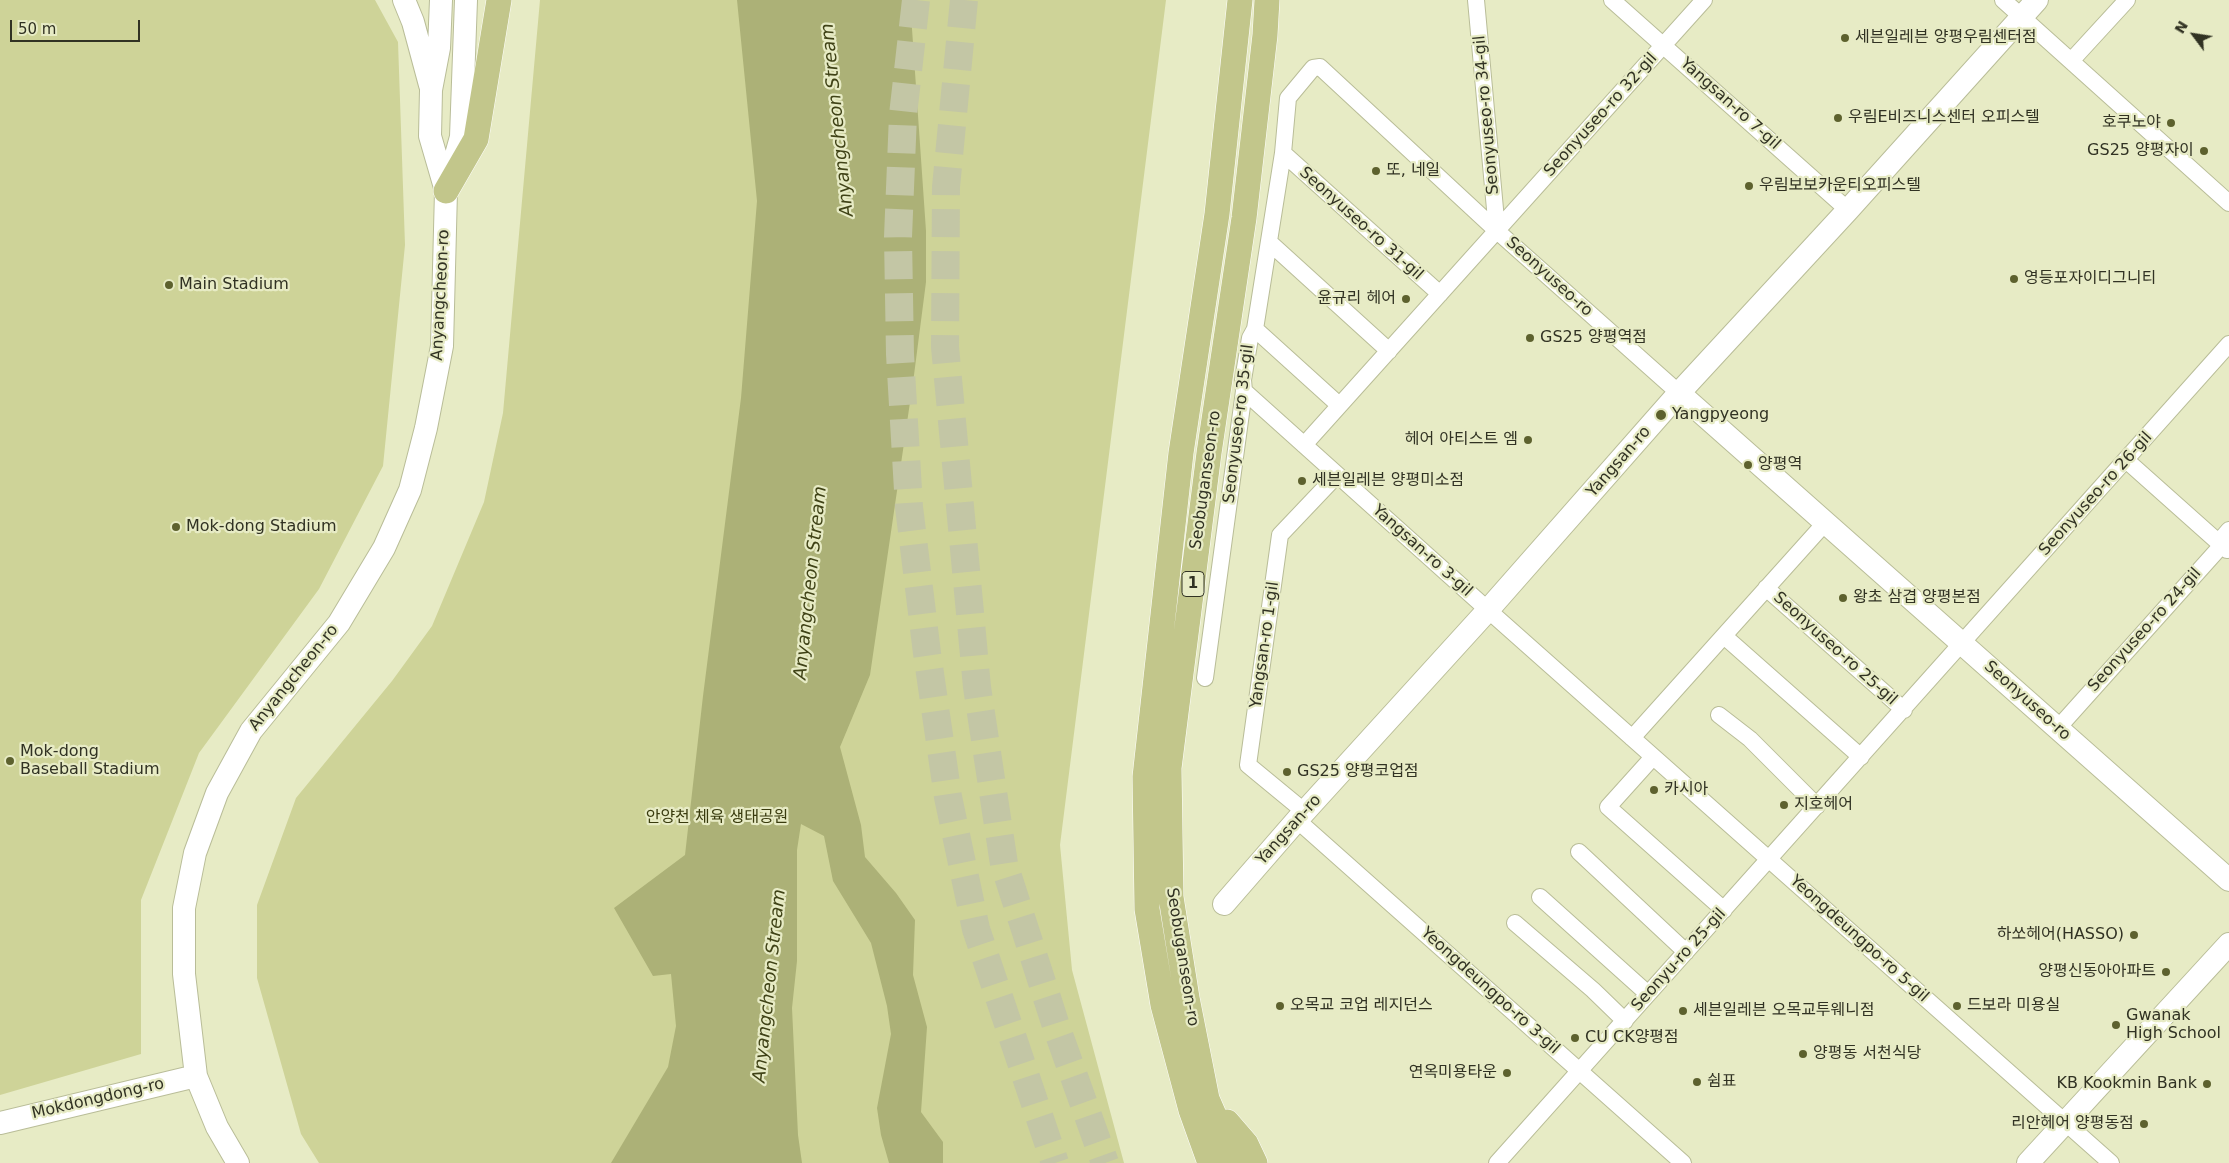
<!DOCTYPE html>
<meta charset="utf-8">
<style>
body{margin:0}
#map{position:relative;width:2229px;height:1163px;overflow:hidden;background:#e7ebc5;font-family:"DejaVu Sans",sans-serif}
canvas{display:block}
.north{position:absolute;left:2169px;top:10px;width:50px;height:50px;-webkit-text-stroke:4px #e7ebc5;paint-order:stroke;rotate:301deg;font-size:14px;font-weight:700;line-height:20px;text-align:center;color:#313223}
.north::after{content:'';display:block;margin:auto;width:18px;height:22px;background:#313223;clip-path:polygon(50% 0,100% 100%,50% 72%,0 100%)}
.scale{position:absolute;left:10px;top:20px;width:130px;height:22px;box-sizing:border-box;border:2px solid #313223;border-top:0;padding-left:6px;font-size:15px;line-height:18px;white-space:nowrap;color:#313223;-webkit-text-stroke:4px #e7ebc5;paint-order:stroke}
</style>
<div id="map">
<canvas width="2229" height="1163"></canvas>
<div class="north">N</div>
<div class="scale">50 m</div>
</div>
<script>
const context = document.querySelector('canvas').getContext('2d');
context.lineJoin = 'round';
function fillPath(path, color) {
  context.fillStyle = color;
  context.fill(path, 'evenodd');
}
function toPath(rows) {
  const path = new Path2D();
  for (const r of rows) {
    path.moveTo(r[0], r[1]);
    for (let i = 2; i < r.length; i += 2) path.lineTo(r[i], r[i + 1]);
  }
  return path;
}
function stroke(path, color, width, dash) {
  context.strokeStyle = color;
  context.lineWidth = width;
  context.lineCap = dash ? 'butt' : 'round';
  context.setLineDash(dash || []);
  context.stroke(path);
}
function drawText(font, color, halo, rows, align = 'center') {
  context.font = font + ' "DejaVu Sans","Noto Sans KR",sans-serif';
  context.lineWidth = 4.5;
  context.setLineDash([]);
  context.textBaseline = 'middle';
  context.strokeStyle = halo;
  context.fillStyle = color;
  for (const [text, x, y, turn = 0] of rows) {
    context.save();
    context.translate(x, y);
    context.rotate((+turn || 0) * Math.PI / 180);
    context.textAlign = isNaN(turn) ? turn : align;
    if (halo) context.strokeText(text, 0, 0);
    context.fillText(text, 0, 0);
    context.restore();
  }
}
fillPath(toPath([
 [0,0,375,0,398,42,405,245,383,466,319,589,199,753,141,900,141,1054,0,1095],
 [540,0,1166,0,1060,845,1072,970,1124,1163,319,1163,301,1134,257,978,257,905,296,798,392,681,432,626,484,502,503,413]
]), '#ced398');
fillPath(toPath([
 [737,0,910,0,926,231,926,282,914,375,870,675,840,747,861,825,865,857,896,893,915,920,913,975,927,1027,921,1112,943,1142,943,1163,889,1163,881,1135,877,1108,891,1034,887,1006,871,943,833,881,824,836,801,824,797,850,797,961,792,1008,798,1135,802,1163,611,1163,668,1067,676,1026,671,974,653,976,614,908,685,855,703,696,741,398,757,201]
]), '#acb177');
stroke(toPath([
 [916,0,903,115,898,237,900,354,909,507,927,653,948,797,976,929,1055,1163],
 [964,0,946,187,945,347,977,687,1004,864,1057,1029,1105,1163]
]), '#c3c6a5', 28, [28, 14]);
const street = toPath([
 [1476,0,1497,231],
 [1612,0,1848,210],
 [2003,0,2229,203],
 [2071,61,2127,0],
 [1283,153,1440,294],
 [1269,242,1389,351],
 [1255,329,1339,405],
 [1244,391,1488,610,2111,1163],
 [1304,445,1704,0],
 [2126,460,2227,550],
 [1766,588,1904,710],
 [1724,636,1861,757],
 [1205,678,1244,391,1243,380,1250,338,1255,329,1283,153,1288,98,1313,68,1320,67,1497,231,1679,393],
 [1719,715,1750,739,1817,806],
 [2058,728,2222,545,2223,537,2229,530],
 [1632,738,1825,523],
 [1653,757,1608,807,1724,910],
 [1305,812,1248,765,1280,535,1337,475],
 [1297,820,1683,1163],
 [1579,852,1686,952],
 [1540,897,1648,994],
 [1515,923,1593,990,1625,1021],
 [1497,1163,2229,344]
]);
const secondary = toPath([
 [404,0,413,22,430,85],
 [441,0,439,48,431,90,430,136,446,191],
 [1679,393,2229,880],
 [1224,904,1297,820,1488,610,1679,393,1848,210,2037,0],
 [0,1123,196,1076],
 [238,1163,217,1127,196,1076,184,974,184,908,195,853,217,793,251,731,339,623,384,548,410,490,426,428,442,346,446,191,461,137,466,0],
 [2028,1163,2229,944]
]);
const primary = toPath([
 [446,191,476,139,499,0],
 [1227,1122,1246,1144,1255,1163],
 [1210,1163,1191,1110,1163,1005,1147,909,1145,777,1181,453,1217,214,1240,0],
 [1235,1163,1207,1099,1187,998,1171,897,1169,768,1209,453,1244,218,1265,35,1267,0]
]);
stroke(street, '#b9bd98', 18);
stroke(secondary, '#b9bd98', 24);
stroke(primary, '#fff', 26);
stroke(street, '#fff', 16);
stroke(secondary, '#fff', 22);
stroke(primary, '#c2c68b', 25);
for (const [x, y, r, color] of [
 [1845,38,5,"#5d612e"],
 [1838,118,5,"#5d612e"],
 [2171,123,5,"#5d612e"],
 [2204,151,5,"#5d612e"],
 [1376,171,5,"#5d612e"],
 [1749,186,5,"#5d612e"],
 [2014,279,5,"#5d612e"],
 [169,285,5,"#5d612e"],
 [1406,299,5,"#5d612e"],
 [1530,338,5,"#5d612e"],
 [1661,415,6,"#5d612e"],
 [1528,440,5,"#5d612e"],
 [1748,465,5,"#5d612e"],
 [1302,481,5,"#5d612e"],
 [176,527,5,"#5d612e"],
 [1843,598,5,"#5d612e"],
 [10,761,5,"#5d612e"],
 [1287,772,5,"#5d612e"],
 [1654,790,5,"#5d612e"],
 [1784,805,5,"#5d612e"],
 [2134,935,5,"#5d612e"],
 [2166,972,5,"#5d612e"],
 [1280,1006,5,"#5d612e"],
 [1957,1006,5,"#5d612e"],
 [1683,1011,5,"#5d612e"],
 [2116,1025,5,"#5d612e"],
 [1575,1038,5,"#5d612e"],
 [1803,1054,5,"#5d612e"],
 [1507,1073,5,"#5d612e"],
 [1697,1082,5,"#5d612e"],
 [2207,1084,5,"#5d612e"],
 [2144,1124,5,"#5d612e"]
]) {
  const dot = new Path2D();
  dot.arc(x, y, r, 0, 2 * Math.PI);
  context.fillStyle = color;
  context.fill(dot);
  stroke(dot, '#e7ebc5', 2);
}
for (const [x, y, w] of [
 [1193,584,22]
]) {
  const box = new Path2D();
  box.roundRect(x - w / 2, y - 12.5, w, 25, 4);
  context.fillStyle = '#e7ebc5';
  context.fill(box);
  stroke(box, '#313223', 1);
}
drawText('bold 15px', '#313223', null, [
 ["1",1193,584]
]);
drawText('16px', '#313223', '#e7ebc5', [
 ["세븐일레븐 양평우림센터점",1855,38],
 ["우림E비즈니스센터 오피스텔",1848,118],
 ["호쿠노야",2161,123,"right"],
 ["GS25 양평자이",2194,151,"right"],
 ["또, 네일",1386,171],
 ["우림보보카운티오피스텔",1759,186],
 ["영등포자이디그니티",2024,279],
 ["Main Stadium",179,285],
 ["윤규리 헤어",1396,299,"right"],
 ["GS25 양평역점",1540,338],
 ["Yangpyeong",1672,415],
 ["헤어 아티스트 엠",1518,440,"right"],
 ["양평역",1758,465],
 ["세븐일레븐 양평미소점",1312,481],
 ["Mok-dong Stadium",186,527],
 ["왕초 삼겹 양평본점",1853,598],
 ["Mok-dong",20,752],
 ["Baseball Stadium",20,770],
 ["GS25 양평코업점",1297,772],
 ["카시아",1664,790],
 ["지호헤어",1794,805],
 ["하쏘헤어(HASSO)",2124,935,"right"],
 ["양평신동아아파트",2156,972,"right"],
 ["오목교 코업 레지던스",1290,1006],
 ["드보라 미용실",1967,1006],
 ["세븐일레븐 오목교투웨니점",1693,1011],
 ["Gwanak",2126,1016],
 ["High School",2126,1034],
 ["CU CK양평점",1585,1038],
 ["양평동 서천식당",1813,1054],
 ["연옥미용타운",1497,1073,"right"],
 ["쉼표",1707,1082],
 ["KB Kookmin Bank",2197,1084,"right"],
 ["리안헤어 양평동점",2134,1124,"right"]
], 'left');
drawText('16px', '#313223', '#e7ebc5', [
 ["Yangsan-ro 7-gil",1730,104,42],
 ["Seonyuseo-ro 34-gil",1487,115,-95],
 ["Seonyuseo-ro 32-gil",1601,115,-48],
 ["Seonyuseo-ro 31-gil",1361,224,42],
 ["Seonyuseo-ro",1549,277,42],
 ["Anyangcheon-ro",441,295,-87],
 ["Seonyuseo-ro 35-gil",1239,424,-83],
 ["Yangsan-ro",1619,462,-49],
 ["Seobuganseon-ro",1206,480,-82],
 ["Seonyuseo-ro 26-gil",2096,494,-48],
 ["Yangsan-ro 3-gil",1422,551,42],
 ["Seonyuseo-ro 24-gil",2145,630,-48],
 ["Yangsan-ro 1-gil",1265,645,-82],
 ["Seonyuseo-ro 25-gil",1835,649,42],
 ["Anyangcheon-ro",294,678,-51],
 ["Seonyuseo-ro",2027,701,42],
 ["Yangsan-ro",1289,830,-48],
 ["Yeongdeungpo-ro 5-gil",1859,939,42],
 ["Seobuganseon-ro",1182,957,81],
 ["Seonyu-ro 25-gil",1679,960,-48],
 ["Yeongdeungpo-ro 3-gil",1490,991,42],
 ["Mokdongdong-ro",98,1099,-13]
]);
drawText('16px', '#393b0e', '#e7ebc5', [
 ["안양천 체육 생태공원",717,818]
]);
drawText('italic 18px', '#3f4216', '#e7ebc5', [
 ["Anyangcheon Stream",838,120,-96],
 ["Anyangcheon Stream",811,583,-84],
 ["Anyangcheon Stream",770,986,-84]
]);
</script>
